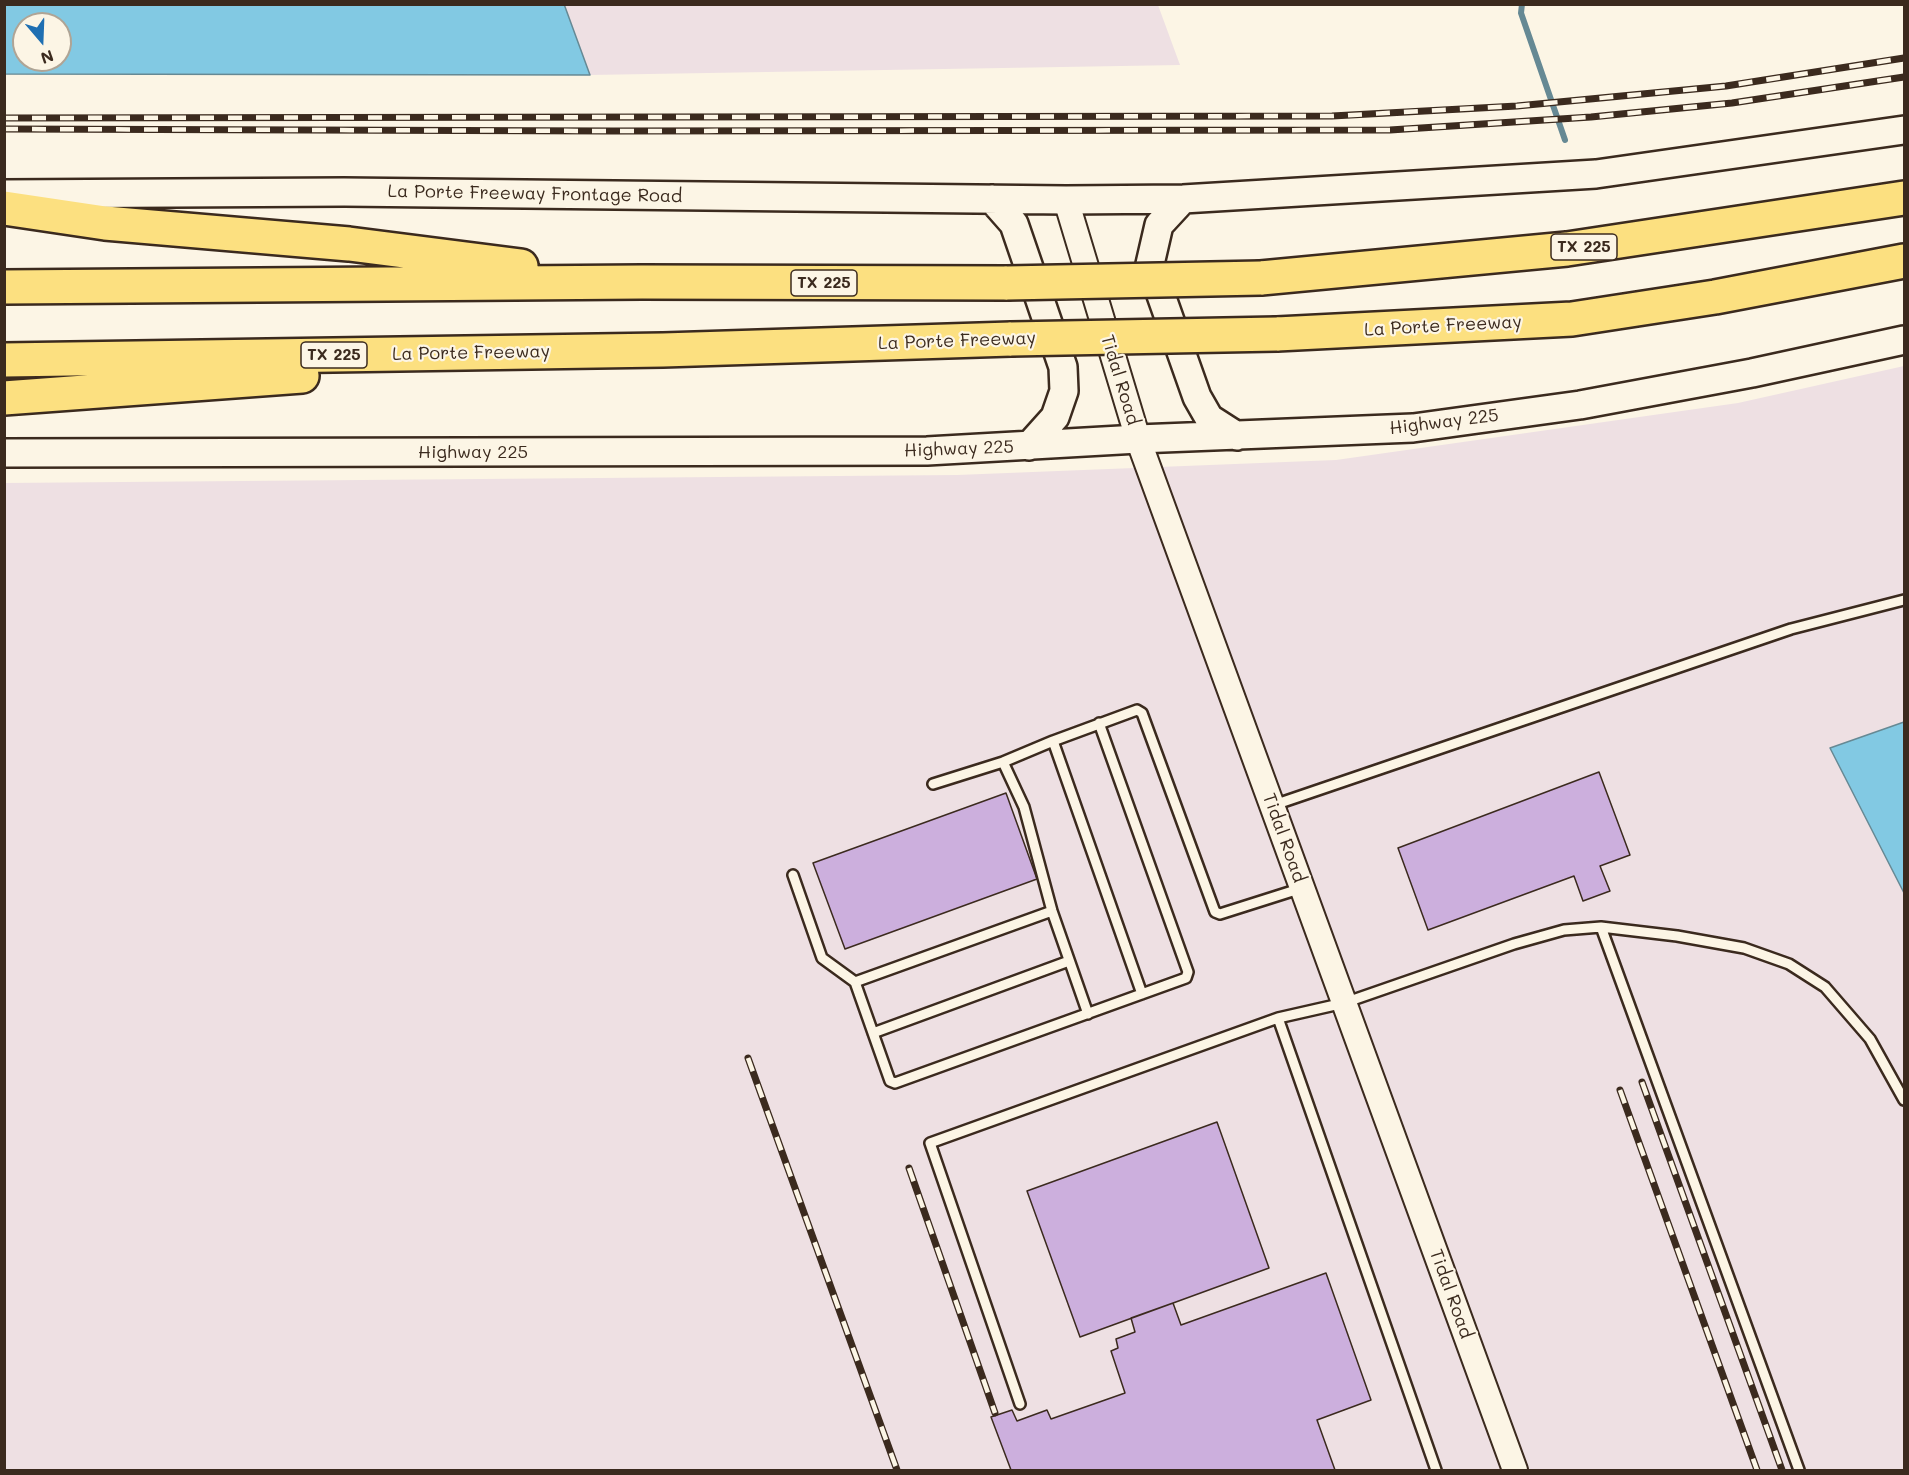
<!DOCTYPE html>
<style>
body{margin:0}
#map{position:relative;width:1909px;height:1475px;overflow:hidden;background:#fcf5e5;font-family:Mali,sans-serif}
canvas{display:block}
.frame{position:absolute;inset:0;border:6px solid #3b2a1e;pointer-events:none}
.north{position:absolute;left:12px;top:12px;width:60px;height:60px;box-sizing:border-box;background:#fcf5e5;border:2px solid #afa495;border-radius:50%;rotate:161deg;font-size:16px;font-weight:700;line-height:24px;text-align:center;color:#3b2a1e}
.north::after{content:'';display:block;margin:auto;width:21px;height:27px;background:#1f6fb2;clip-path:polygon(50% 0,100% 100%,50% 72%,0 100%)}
</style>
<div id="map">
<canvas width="1909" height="1475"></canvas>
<div class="frame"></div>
<div class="north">N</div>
</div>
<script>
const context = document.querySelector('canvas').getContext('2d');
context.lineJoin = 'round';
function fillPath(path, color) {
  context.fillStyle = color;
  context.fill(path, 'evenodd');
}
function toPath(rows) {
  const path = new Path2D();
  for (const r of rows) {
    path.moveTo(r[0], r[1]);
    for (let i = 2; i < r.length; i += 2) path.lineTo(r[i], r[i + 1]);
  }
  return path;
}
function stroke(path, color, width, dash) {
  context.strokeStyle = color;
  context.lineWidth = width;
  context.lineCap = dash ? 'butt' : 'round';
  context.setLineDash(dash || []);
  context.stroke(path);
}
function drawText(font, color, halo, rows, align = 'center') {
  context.font = font + ' Mali,sans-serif';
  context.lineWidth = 4.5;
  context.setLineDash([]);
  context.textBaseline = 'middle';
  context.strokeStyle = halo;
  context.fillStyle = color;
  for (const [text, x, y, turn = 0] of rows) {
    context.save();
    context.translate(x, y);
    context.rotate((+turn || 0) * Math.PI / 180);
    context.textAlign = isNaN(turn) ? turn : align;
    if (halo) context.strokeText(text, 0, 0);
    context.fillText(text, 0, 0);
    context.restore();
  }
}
fillPath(toPath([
 [564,5,1158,5,1180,65,590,75],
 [1904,366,1904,1470,5,1470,4,483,957,475,1336,460,1738,403]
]), '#eee0e3');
const water = toPath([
 [564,4,590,75,5,74,5,5,564,4],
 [24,24,60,24,60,60,24,60,24,24],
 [1904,722,1904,893,1830,748,1904,722]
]);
fillPath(water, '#82c9e3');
stroke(water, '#668994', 1.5);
stroke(toPath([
 [1522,4,1521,13,1565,140]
]), '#668994', 6);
const building = toPath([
 [1599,772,1630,855,1600,866,1610,891,1583,901,1574,876,1428,930,1398,848,1599,772],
 [1006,793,1037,879,845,949,813,863,1006,793],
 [1217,1122,1269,1268,1080,1337,1027,1191,1217,1122],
 [1326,1273,1371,1400,1317,1420,1335,1470,1011,1470,991,1417,1012,1410,1017,1421,1047,1410,1051,1419,1125,1393,1111,1351,1118,1348,1116,1339,1135,1332,1131,1318,1173,1303,1181,1325,1326,1273]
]);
fillPath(building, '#ccafdd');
stroke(building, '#3b2a1e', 1.5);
const service = toPath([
 [1053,741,1142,994],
 [1003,762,1024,807,1052,911,1088,1014],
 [933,784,1003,762,1053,741,1137,710,1142,713,1215,912,1220,914,1302,888],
 [1274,805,1791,629,1904,600],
 [793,875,822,958,855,982],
 [1052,911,855,982,890,1081,895,1083,1186,978,1188,972,1099,723],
 [1601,927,1677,936,1744,948,1789,964,1825,987,1870,1039,1904,1100],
 [1278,1018,1436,1470],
 [873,1033,1069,961],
 [1020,1404,930,1143,1278,1018,1344,1003,1514,944,1564,930,1601,927,1799,1470]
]);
const tertiary = toPath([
 [1066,200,1138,439,1515,1470]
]);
const secondary = toPath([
 [4,194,344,192,1066,200,1183,199,1596,174,1904,130],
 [992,199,1014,224,1063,367,1064,391,1055,417,1029,446],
 [1183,199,1159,225,1150,264,1197,397,1209,418,1237,436],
 [4,453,927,451,1138,439,1413,428,1580,405,1752,373,1904,340]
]);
const motorway = toPath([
 [4,208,105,223,349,244,521,266],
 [1261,278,1567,249,1904,198],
 [4,287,642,282,1007,283],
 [1277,334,1572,319,1715,297,1904,261],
 [4,360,663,350,1011,339],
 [4,398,302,376]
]);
stroke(service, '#3b2a1e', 14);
stroke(tertiary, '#3b2a1e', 28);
stroke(secondary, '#3b2a1e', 32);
stroke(motorway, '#3b2a1e', 38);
stroke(service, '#fcf5e5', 9);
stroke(tertiary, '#fcf5e5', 24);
stroke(secondary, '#fcf5e5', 27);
stroke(motorway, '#fce080', 33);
const rail = toPath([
 [4,118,1332,116,1517,106,1726,86,1904,58],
 [4,129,613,131,1390,130,1591,117,1732,103,1904,77],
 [748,1058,897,1470],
 [1642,1082,1782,1470],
 [1620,1090,1757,1470],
 [909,1168,995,1413]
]);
stroke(rail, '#3b2a1e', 7);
stroke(rail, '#fcf5e5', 4.5, [14]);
const motorwayBridge = toPath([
 [1007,283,1261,278],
 [1011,339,1277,334]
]);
stroke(motorwayBridge, '#3b2a1e', 38, []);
stroke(motorwayBridge, '#fce080', 33);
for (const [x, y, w] of [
 [1584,247,66],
 [824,283,66],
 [334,355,66]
]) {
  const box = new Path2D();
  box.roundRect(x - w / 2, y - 13, w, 26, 4.5);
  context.fillStyle = '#fcf5e5';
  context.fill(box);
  stroke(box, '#3b2a1e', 1.5);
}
drawText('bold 16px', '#3b2a1e', null, [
 ["TX 225",1584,247],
 ["TX 225",824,283],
 ["TX 225",334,355]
]);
drawText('18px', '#3b2a1e', '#fcf5e5', [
 ["La Porte Freeway Frontage Road",535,194,1],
 ["La Porte Freeway",1443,326,-3],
 ["La Porte Freeway",957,341,-2],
 ["La Porte Freeway",471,353,-1],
 ["Tidal Road",1120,380,73],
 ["Highway 225",1444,422,-7],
 ["Highway 225",959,449,-2],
 ["Highway 225",473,452],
 ["Tidal Road",1284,838,70],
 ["Tidal Road",1451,1294,70]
]);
</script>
